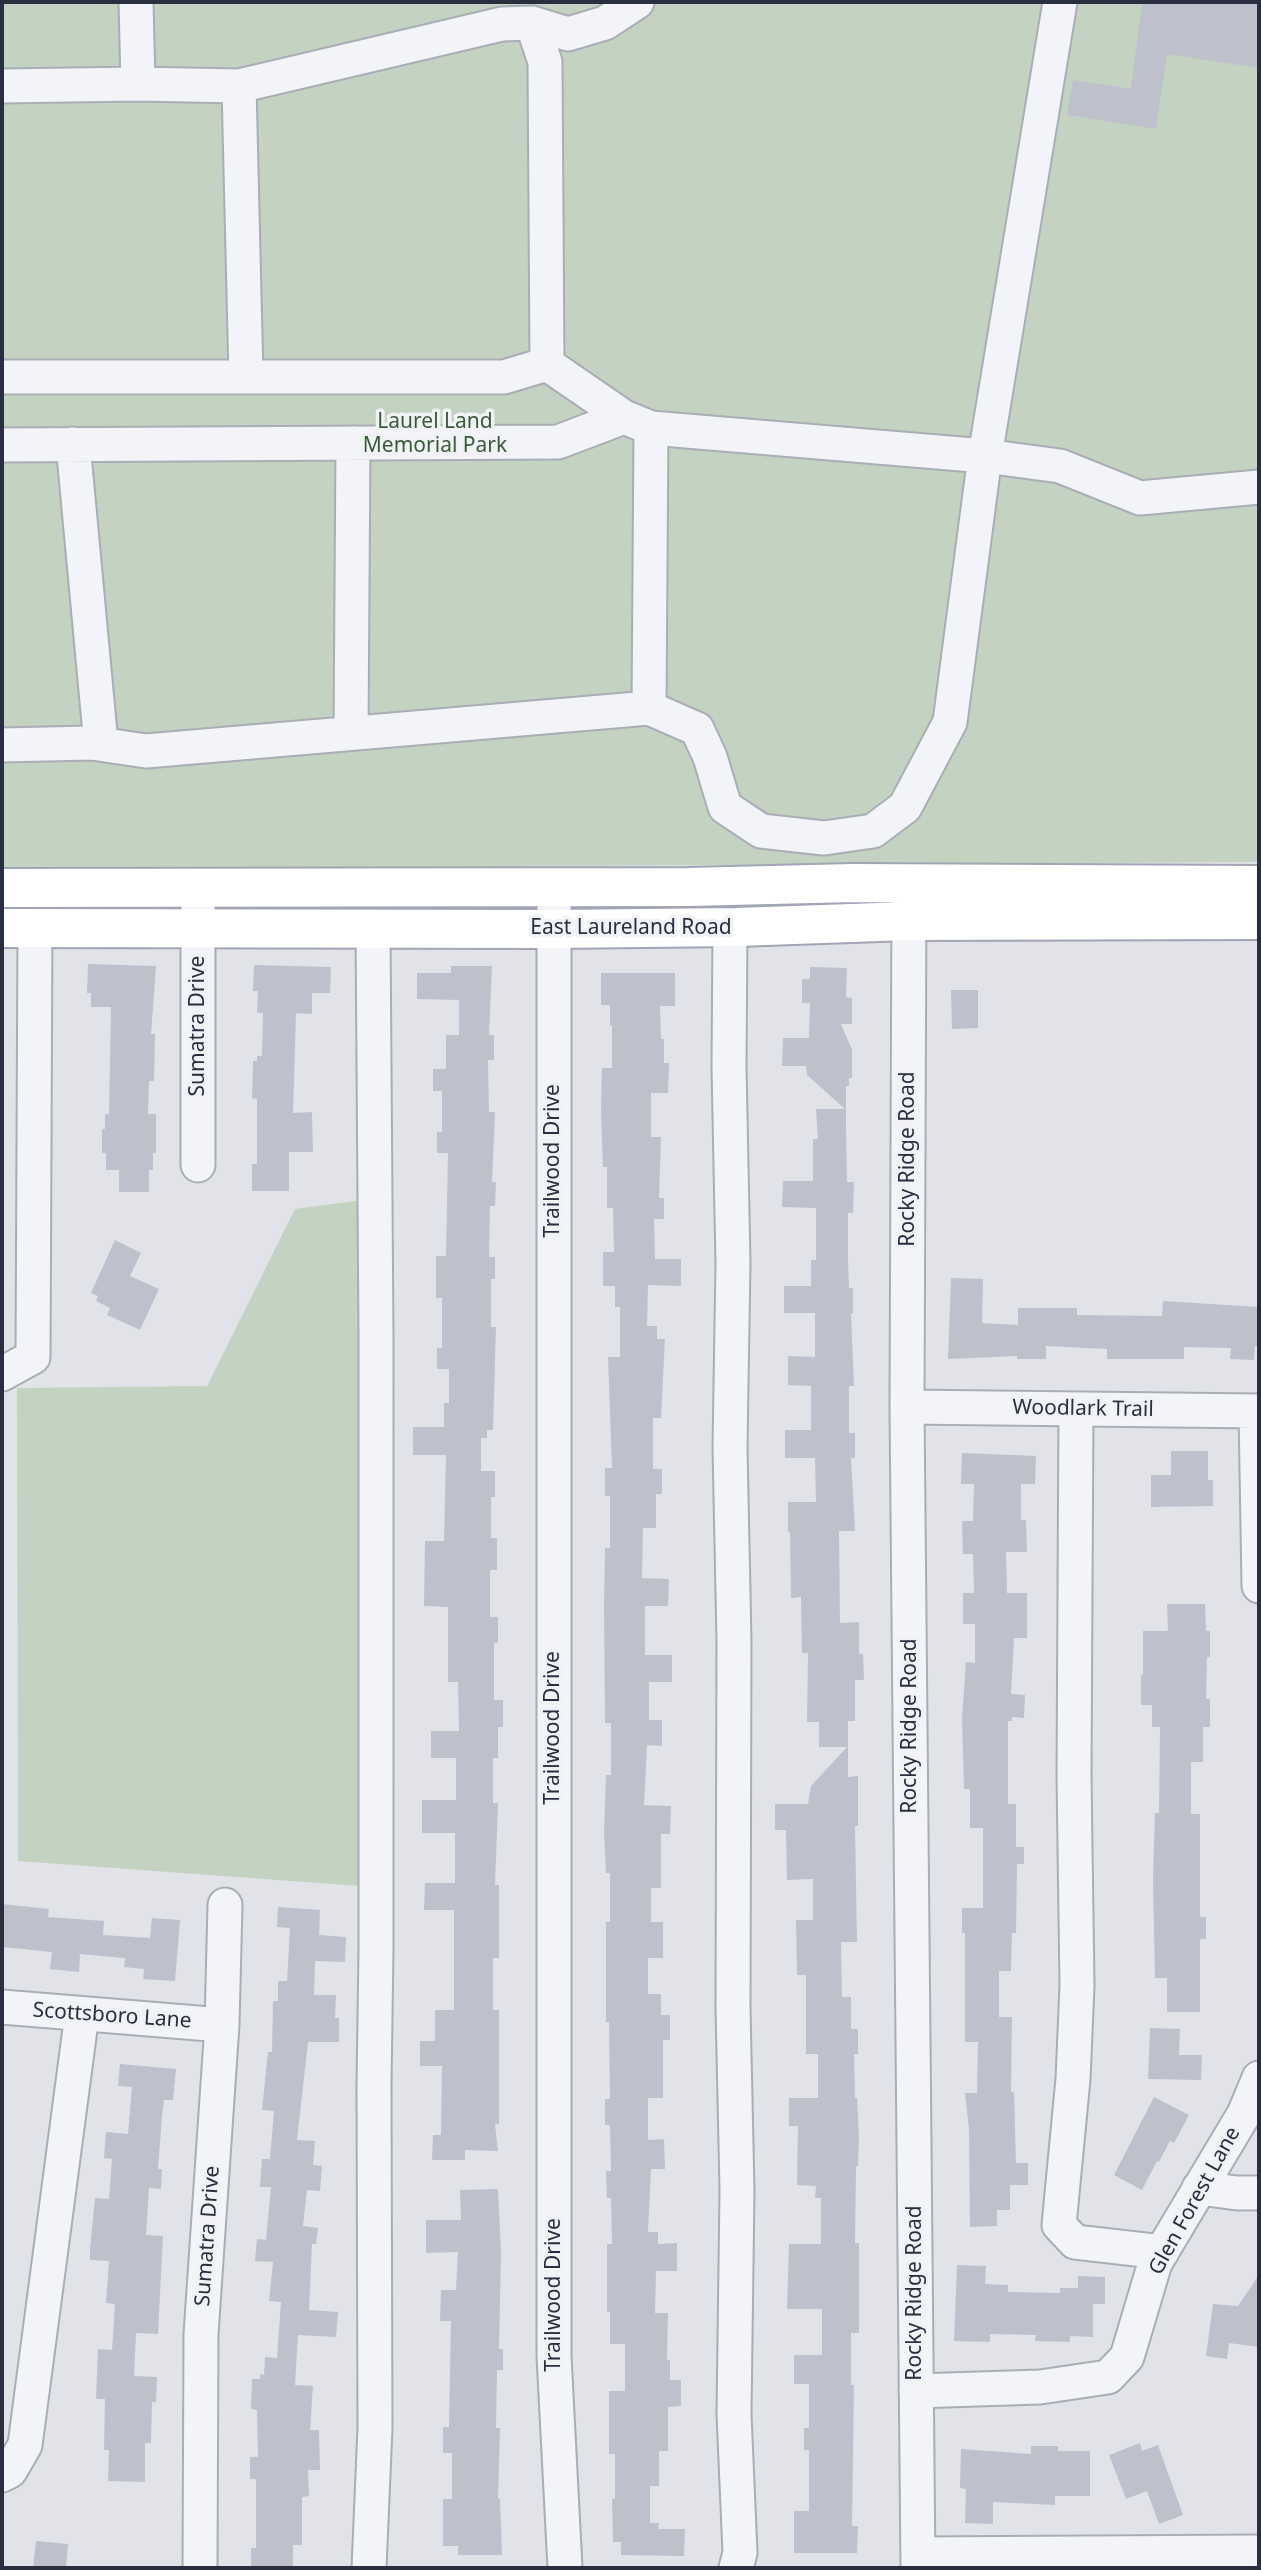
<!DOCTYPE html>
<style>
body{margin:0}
#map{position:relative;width:1261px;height:2570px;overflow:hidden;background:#e1e3e9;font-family:"Noto Sans",sans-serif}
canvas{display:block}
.frame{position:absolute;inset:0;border:4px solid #2a2f40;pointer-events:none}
</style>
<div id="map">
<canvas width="1261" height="2570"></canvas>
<div class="frame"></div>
</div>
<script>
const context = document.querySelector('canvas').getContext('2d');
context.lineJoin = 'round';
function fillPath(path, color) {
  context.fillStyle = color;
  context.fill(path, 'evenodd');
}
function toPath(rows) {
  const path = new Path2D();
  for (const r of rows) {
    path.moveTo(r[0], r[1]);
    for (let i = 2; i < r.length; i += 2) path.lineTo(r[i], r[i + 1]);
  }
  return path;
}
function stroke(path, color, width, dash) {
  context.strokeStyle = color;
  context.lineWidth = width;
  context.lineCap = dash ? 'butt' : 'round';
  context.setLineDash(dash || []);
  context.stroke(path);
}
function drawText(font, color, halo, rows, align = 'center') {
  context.font = font + ' "Noto Sans",sans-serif';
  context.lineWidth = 7;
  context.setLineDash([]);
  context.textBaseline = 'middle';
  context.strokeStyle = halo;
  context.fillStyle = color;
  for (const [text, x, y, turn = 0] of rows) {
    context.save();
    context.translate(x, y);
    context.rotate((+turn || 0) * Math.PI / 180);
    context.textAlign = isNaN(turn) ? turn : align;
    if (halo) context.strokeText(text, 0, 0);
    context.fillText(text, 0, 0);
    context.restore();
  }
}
fillPath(toPath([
 [2,2,1259,2,1259,862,2,869],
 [362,1200,387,1888,18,1861,17,1388,207,1386,295,1209]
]), '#c4d2c2');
fillPath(toPath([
 [1142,2,1259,2,1259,68,1167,54,1156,129,1067,115,1073,80,1131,89],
 [88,964,156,966,151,1034,155,1034,154,1081,149,1081,148,1114,156,1114,156,1153,153,1153,153,1170,149,1170,149,1192,119,1192,119,1170,106,1170,106,1153,102,1153,102,1129,105,1129,105,1114,109,1114,111,1007,91,1007,91,993,87,993],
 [254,965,331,967,330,993,312,993,312,1014,296,1013,293,1113,312,1112,313,1152,289,1152,289,1191,252,1191,252,1164,257,1164,257,1099,252,1098,253,1061,257,1061,257,1056,262,1056,263,1013,257,1013,258,991,253,991],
 [451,966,492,966,489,1035,494,1035,494,1060,488,1060,489,1112,495,1112,492,1182,496,1182,495,1206,490,1206,489,1257,495,1257,495,1279,491,1279,491,1327,496,1327,493,1430,487,1430,487,1438,481,1438,481,1471,495,1471,495,1497,491,1497,491,1538,497,1538,497,1570,490,1570,490,1617,498,1617,498,1643,494,1643,494,1700,503,1700,503,1727,498,1727,498,1758,493,1758,493,1803,498,1803,495,1885,499,1885,499,1958,493,1958,493,2010,499,2010,499,2124,495,2124,498,2151,465,2150,465,2160,432,2160,433,2135,441,2135,442,2066,420,2066,420,2041,435,2041,435,2010,454,2010,454,1910,424,1910,425,1883,455,1883,455,1833,422,1833,422,1800,456,1800,456,1758,431,1758,431,1731,459,1731,458,1682,448,1682,448,1607,424,1606,425,1541,444,1541,446,1455,413,1455,413,1427,444,1427,444,1403,449,1403,449,1369,437,1369,437,1348,442,1348,442,1298,436,1298,436,1256,446,1256,448,1153,437,1153,437,1132,442,1132,442,1091,433,1091,433,1069,446,1069,446,1035,459,1035,459,1000,417,999,417,973,451,973],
 [810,967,847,968,846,997,852,998,852,1024,841,1024,852,1050,852,1078,849,1078,849,1086,846,1086,846,1130,847,1182,854,1182,853,1213,848,1213,848,1260,849,1288,853,1288,853,1314,851,1313,854,1386,849,1386,849,1433,855,1433,855,1458,851,1458,855,1531,839,1531,840,1623,859,1622,859,1654,863,1654,864,1680,855,1680,855,1721,848,1721,848,1777,858,1776,858,1826,855,1826,857,1942,841,1942,842,1997,851,1997,851,2029,858,2029,858,2054,854,2054,855,2098,857,2098,859,2137,858,2166,856,2166,855,2243,859,2243,859,2333,851,2333,851,2385,854,2385,852,2526,858,2526,857,2553,794,2553,794,2511,809,2511,809,2450,804,2450,804,2428,809,2428,809,2384,794,2384,794,2355,822,2355,822,2309,787,2309,789,2244,821,2244,821,2198,815,2198,816,2186,797,2185,798,2126,789,2126,789,2098,818,2098,818,2054,806,2054,806,1975,797,1975,796,1920,813,1920,813,1879,787,1880,786,1830,775,1830,775,1804,808,1804,811,1786,847,1747,819,1747,819,1722,807,1722,808,1653,802,1653,801,1597,791,1598,790,1532,788,1532,788,1502,816,1502,815,1458,785,1458,785,1430,811,1430,811,1386,788,1385,788,1356,815,1357,815,1313,784,1313,784,1286,811,1286,811,1260,816,1260,816,1208,782,1207,783,1181,813,1181,813,1139,818,1139,816,1109,845,1109,807,1075,806,1066,782,1066,783,1038,809,1038,810,1003,802,1003,802,979,810,979],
 [601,973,675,973,675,1006,660,1006,661,1039,664,1039,664,1063,669,1063,668,1093,651,1093,651,1137,661,1137,659,1198,664,1198,664,1219,654,1219,655,1259,681,1259,681,1286,648,1285,647,1326,657,1326,657,1339,665,1339,661,1418,653,1418,653,1469,662,1469,662,1494,656,1494,656,1528,643,1528,642,1578,669,1579,668,1606,645,1606,645,1655,672,1655,672,1682,649,1682,649,1720,662,1720,662,1746,647,1745,644,1805,671,1806,670,1834,661,1834,661,1888,651,1888,651,1922,663,1922,663,1958,648,1958,648,1994,661,1994,661,2015,670,2015,670,2040,663,2040,663,2098,648,2098,648,2140,664,2139,665,2169,651,2169,648,2232,658,2232,658,2244,677,2243,677,2271,656,2271,655,2313,668,2313,667,2360,670,2360,670,2380,681,2380,681,2406,668,2407,668,2451,659,2451,659,2486,650,2486,650,2523,659,2523,658,2529,685,2529,684,2556,621,2555,621,2542,613,2542,612,2499,615,2499,615,2454,609,2454,609,2391,625,2391,625,2344,610,2344,610,2312,607,2312,607,2244,612,2244,611,2198,607,2198,606,2171,611,2171,610,2125,605,2125,605,2099,610,2099,609,2022,606,2022,606,1922,610,1922,610,1873,606,1873,604,1832,606,1775,611,1775,611,1723,605,1723,604,1605,605,1548,610,1548,610,1496,605,1496,605,1468,612,1468,608,1357,620,1357,620,1307,615,1307,615,1286,603,1286,603,1252,614,1252,613,1208,607,1208,607,1167,603,1167,601,1109,602,1068,612,1068,612,1025,610,1025,610,1005,601,1005],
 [951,990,978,990,978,1028,952,1029],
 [115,1240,141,1253,130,1276,159,1289,140,1330,107,1315,110,1308,96,1301,98,1296,91,1293],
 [951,1278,983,1279,982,1323,1018,1325,1018,1308,1077,1308,1077,1315,1162,1316,1163,1301,1259,1307,1259,1346,1255,1346,1254,1360,1230,1359,1231,1348,1184,1347,1184,1359,1107,1359,1107,1349,1046,1346,1046,1359,1017,1359,1017,1356,948,1359],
 [1171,1451,1208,1451,1208,1480,1213,1480,1213,1506,1151,1507,1151,1475,1171,1475],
 [962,1453,1036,1456,1035,1484,1021,1484,1021,1520,1026,1520,1027,1552,1006,1552,1007,1593,1027,1593,1027,1638,1014,1638,1011,1694,1025,1695,1024,1718,1012,1717,1012,1721,1008,1721,1008,1804,1016,1804,1016,1847,1024,1847,1024,1864,1017,1864,1016,1933,1012,1933,1011,1971,999,1971,999,2017,1012,2017,1011,2092,1014,2092,1016,2163,1028,2163,1028,2185,1010,2185,1010,2210,997,2210,997,2226,970,2227,969,2130,965,2093,977,2093,978,2042,965,2042,965,1933,962,1933,962,1908,983,1908,983,1828,970,1828,970,1789,964,1789,962,1718,966,1662,975,1663,975,1624,963,1624,963,1593,974,1593,973,1554,963,1554,962,1521,973,1521,974,1484,961,1484],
 [1167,1604,1205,1604,1206,1631,1210,1631,1210,1657,1207,1657,1206,1699,1210,1699,1210,1727,1203,1727,1203,1762,1191,1762,1191,1814,1200,1814,1200,1917,1206,1917,1206,1939,1200,1939,1200,2012,1167,2012,1167,1978,1155,1978,1153,1880,1155,1813,1159,1813,1160,1727,1152,1727,1152,1705,1141,1705,1141,1675,1143,1675,1143,1631,1168,1631],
 [2,1904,49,1909,48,1917,104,1921,103,1935,150,1938,152,1918,180,1920,175,1981,143,1979,144,1969,124,1967,125,1958,80,1954,79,1972,50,1969,52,1952,2,1947],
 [278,1907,320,1910,319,1935,346,1937,345,1962,315,1961,314,1995,336,1995,335,2018,339,2018,339,2042,308,2042,297,2140,315,2141,313,2165,322,2166,320,2191,307,2190,303,2226,318,2228,316,2244,312,2244,309,2310,338,2312,336,2337,298,2335,295,2385,313,2386,310,2430,319,2430,320,2470,308,2470,309,2496,302,2497,302,2545,293,2545,293,2568,251,2568,251,2548,256,2548,256,2479,250,2479,250,2457,258,2457,257,2410,251,2409,252,2379,260,2379,260,2374,264,2375,265,2357,277,2358,281,2302,269,2301,273,2262,255,2261,257,2239,266,2240,271,2187,260,2187,262,2159,270,2159,274,2111,262,2110,268,2052,272,2052,273,2001,278,2001,278,1981,287,1981,290,1928,277,1927],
 [1150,2028,1180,2029,1179,2055,1202,2055,1201,2080,1148,2079],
 [120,2064,176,2069,173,2100,164,2100,162,2116,158,2169,162,2169,161,2189,149,2188,146,2235,163,2236,158,2334,136,2333,134,2376,157,2377,156,2402,152,2402,151,2443,145,2443,145,2482,108,2481,109,2450,104,2450,105,2399,96,2399,98,2349,112,2350,115,2304,106,2303,109,2261,90,2260,90,2249,95,2198,109,2199,112,2159,104,2158,106,2132,128,2134,132,2087,118,2086],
 [1154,2097,1189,2115,1174,2143,1170,2141,1159,2162,1157,2161,1142,2190,1114,2175],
 [498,2189,501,2252,499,2349,503,2349,503,2370,497,2370,496,2428,500,2428,498,2499,500,2499,502,2555,458,2555,458,2546,443,2546,443,2499,452,2499,452,2453,443,2453,443,2427,449,2427,451,2321,440,2321,441,2290,456,2290,458,2252,426,2253,426,2220,461,2220,460,2190],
 [957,2265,986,2266,985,2284,1008,2285,1008,2292,1060,2293,1060,2288,1078,2288,1078,2276,1105,2277,1105,2304,1093,2304,1093,2337,1070,2336,1070,2342,1035,2341,1036,2335,990,2334,990,2342,954,2341],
 [1259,2275,1259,2347,1229,2343,1227,2359,1206,2356,1213,2304,1238,2306],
 [1140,2443,1142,2451,1158,2445,1183,2515,1159,2524,1147,2491,1126,2499,1109,2455],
 [1031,2446,1058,2446,1058,2451,1090,2451,1090,2496,1055,2496,1055,2505,993,2502,993,2524,965,2523,966,2489,960,2488,961,2449,1031,2454],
 [36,2541,68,2544,66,2568,33,2568]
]), '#bec1cb');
const minor = toPath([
 [136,2,138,84],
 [532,23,545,62,547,364,624,417],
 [2,86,138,84,239,86,502,24,532,23,568,34,605,23,637,2],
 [239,86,246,377],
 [2,377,504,377,547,364],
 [73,444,101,744],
 [2,445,558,442,624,417,651,428,985,456,1060,466,1140,498,1259,487],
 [649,708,697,729,710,757,725,807,761,831,824,838,873,831,905,807,950,722,985,456,1060,2],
 [351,733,353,443],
 [2,745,92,743,146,751,649,708,651,428],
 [554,888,554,2356,565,2568],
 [909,894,907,1407,918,2568],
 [730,927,729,1067,733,1263,730,1447,734,1642,733,2008,737,2190,734,2414,740,2553,736,2568],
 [198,1165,198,901],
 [2,1374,33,1357,35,927],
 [907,1407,1259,1411],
 [1076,1409,1074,1776,1077,1986,1073,2079,1059,2225,1075,2242,1162,2252],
 [1256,1411,1259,1586],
 [2,2007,222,2025],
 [1199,2188,1237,2193,1259,2193],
 [916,2391,1040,2387,1108,2377,1127,2357,1155,2263,1244,2114,1259,2078],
 [2,2475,10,2471,25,2445,82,2014],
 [918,2554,1259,2552],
 [200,2568,201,2334,222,2025,225,1905],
 [369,2568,375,2428,374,2086,376,1949,376,1336,373,929]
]);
const major = toPath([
 [2,888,688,887,853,883,1259,885],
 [2,928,553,929,737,927,909,921,1259,920]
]);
stroke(minor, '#aaadb6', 37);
stroke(major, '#a1a5b4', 42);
stroke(minor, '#f3f4f7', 33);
stroke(major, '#fff', 38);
drawText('21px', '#395b38', '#f0f2f6', [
 ["Laurel Land",435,422],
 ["Memorial Park",435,446]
]);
drawText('21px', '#2a2f40', '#f0f2f6', [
 ["East Laureland Road",631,928],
 ["Sumatra Drive",198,1026,-90],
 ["Rocky Ridge Road",908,1159,-90],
 ["Trailwood Drive",553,1161,-90],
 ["Woodlark Trail",1083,1409,1],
 ["Rocky Ridge Road",910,1726,-90],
 ["Trailwood Drive",553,1728,-90],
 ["Scottsboro Lane",112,2016,4],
 ["Glen Forest Lane",1195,2201,-61],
 ["Sumatra Drive",208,2236,-86],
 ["Rocky Ridge Road",915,2293,-90],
 ["Trailwood Drive",554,2295,-90]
]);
</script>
